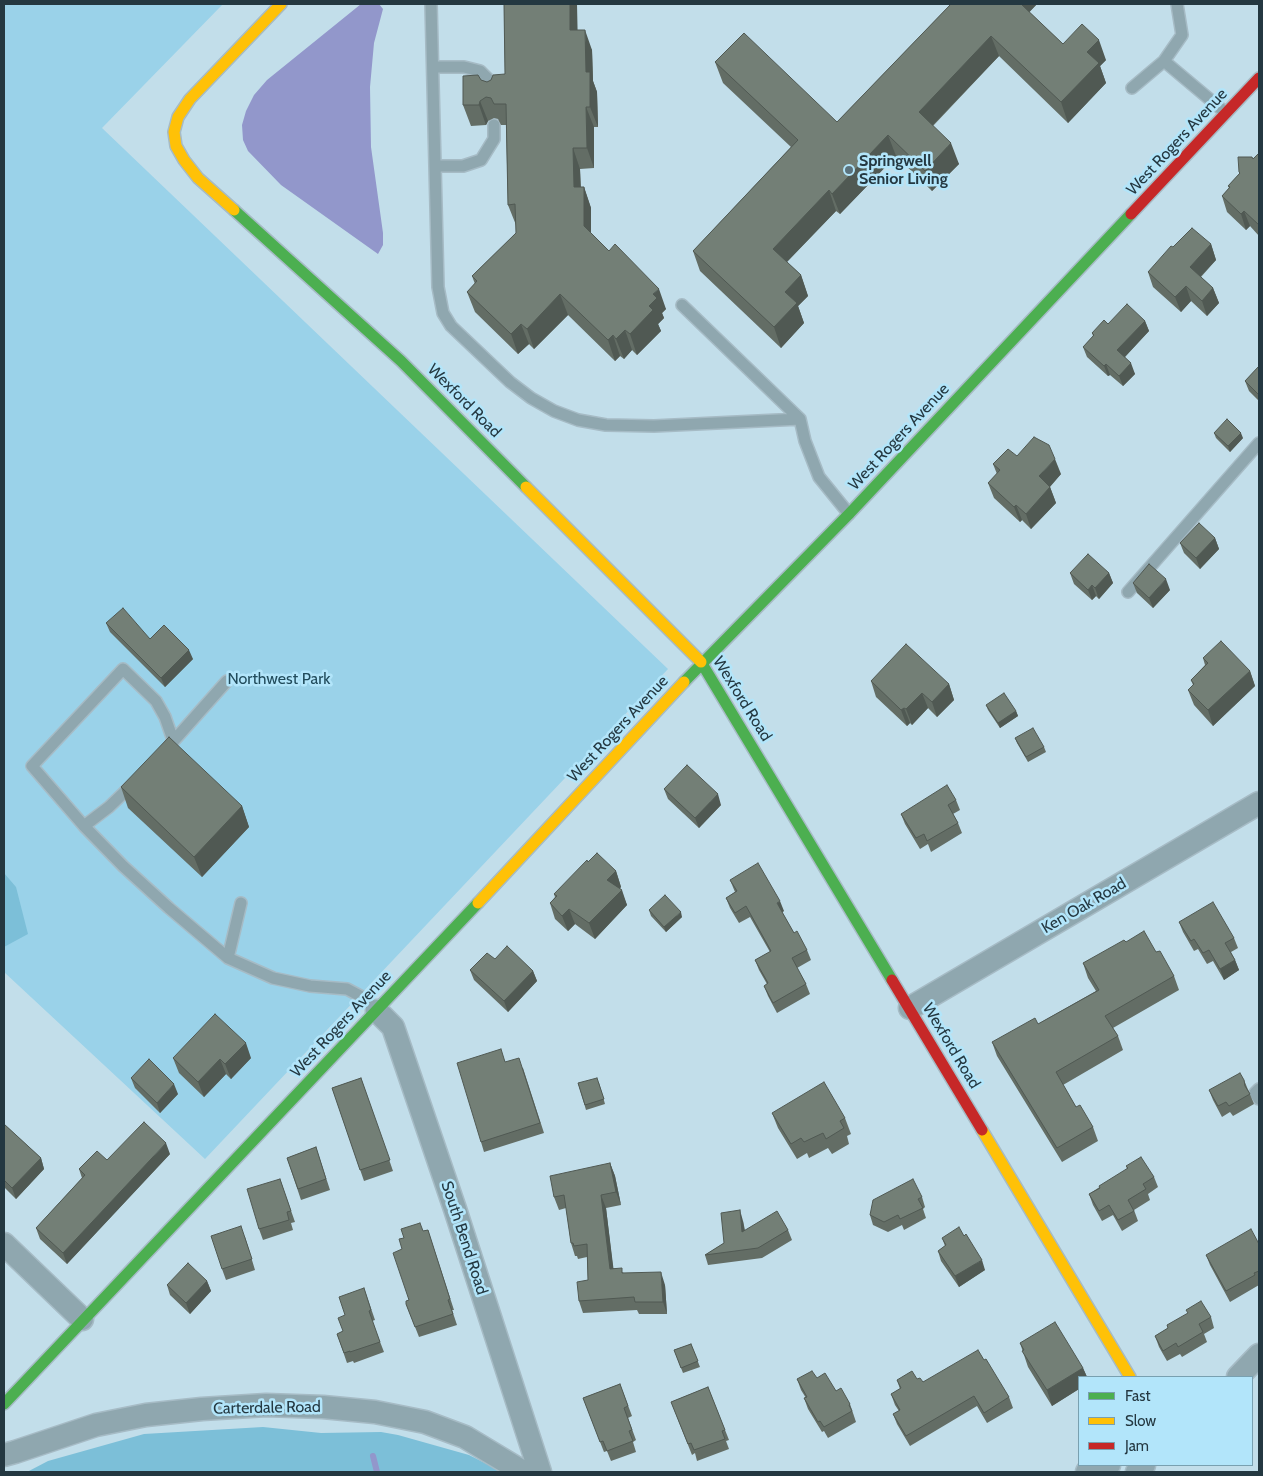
<!DOCTYPE html>
<style>
body{margin:0}
#map{position:relative;width:1263px;height:1476px;overflow:hidden;background:#c2deea;font-family:Cabin,sans-serif}
canvas{display:block}
.frame{position:absolute;inset:0;border:5px solid #243841;pointer-events:none}
.legend{position:absolute;left:1078px;top:1376px;width:175px;height:90px;box-sizing:border-box;background:#b2e5fa;border:1px solid #79a0b0;margin:0;padding:6px 9px;list-style:none;font-size:15px;color:#243841}
.legend li{display:flex;align-items:center;gap:10px;height:25px}
.legend b{width:25px;border:1px solid #79a0b0}
</style>
<div id="map">
<canvas width="1263" height="1476"></canvas>
<div class="frame"></div>
<ul class="legend">
<li><b style="height:6px;background:#4caf50"></b>Fast</li>
<li><b style="height:6px;background:#ffc107"></b>Slow</li>
<li><b style="height:6px;background:#c62828"></b>Jam</li>
</ul>
</div>
<script>
const context = document.querySelector('canvas').getContext('2d');
context.lineJoin = 'round';
function fillPath(path, color) {
  context.fillStyle = color;
  context.fill(path, 'evenodd');
}
function toPath(rows) {
  const path = new Path2D();
  for (const r of rows) {
    path.moveTo(r[0], r[1]);
    for (let i = 2; i < r.length; i += 2) path.lineTo(r[i], r[i + 1]);
  }
  return path;
}
function stroke(path, color, width, dash) {
  context.strokeStyle = color;
  context.lineWidth = width;
  context.lineCap = dash ? 'butt' : 'round';
  context.setLineDash(dash || []);
  context.stroke(path);
}
function drawText(font, color, halo, rows, align = 'center') {
  context.font = font + ' Cabin,sans-serif';
  context.lineWidth = 5;
  context.setLineDash([]);
  context.textBaseline = 'middle';
  context.strokeStyle = halo;
  context.fillStyle = color;
  for (const [text, x, y, turn = 0] of rows) {
    context.save();
    context.translate(x, y);
    context.rotate((+turn || 0) * Math.PI / 180);
    context.textAlign = isNaN(turn) ? turn : align;
    if (halo) context.strokeText(text, 0, 0);
    context.fillText(text, 0, 0);
    context.restore();
  }
}
fillPath(toPath([
 [4,4,223,4,102,128,668,669,205,1159,4,972]
]), '#9ad2e9');
fillPath(toPath([
 [4,873,16,887,28,934,4,947],
 [263,1427,321,1433,381,1432,398,1435,469,1455,503,1472,27,1472,48,1461,144,1434]
]), '#7cbfd8');
fillPath(toPath([
 [361,4,379,4,383,9,374,43,370,87,371,147,383,233,383,245,378,254,281,185,248,151,243,140,242,125,246,111,254,95,267,80]
]), '#9297cb');
stroke(toPath([
 [373,1456,377,1472]
]), '#9297cb', 6);
const lane = toPath([
 [431,4,438,287,443,313,451,326,510,382,531,398,554,411,578,420,606,425,654,426,800,419],
 [1164,61,1182,35,1177,4],
 [433,67,464,67,480,71,489,80,493,95],
 [1132,88,1164,61,1226,113],
 [435,166,463,166,481,160,494,139,494,125],
 [682,305,800,419,805,441,819,477,849,514],
 [1128,592,1259,443],
 [173,740,165,717,156,701,123,669,32,766,84,826,123,866,169,908,228,958,273,978,310,986,347,989,364,998,377,1011],
 [170,745,227,681],
 [84,826,109,807,133,784],
 [228,958,241,903],
 [1259,1089,1255,1093,1259,1099]
]);
const street = toPath([
 [910,1008,1259,803],
 [377,1011,393,1027,455,1209,540,1472],
 [4,1244,82,1319],
 [1238,1377,1259,1355],
 [4,1455,15,1452,96,1425,146,1415,202,1409,266,1405,323,1407,375,1412,425,1422,465,1437,523,1472],
 [1087,1472,1109,1465],
 [1137,1472,1144,1465]
]);
const fast = toPath([
 [234,210,401,361,526,487],
 [701,662,892,980],
 [684,682,849,514,1131,214],
 [4,1404,478,903]
]);
const slow = toPath([
 [234,210,198,178,184,160,176,146,174,132,178,117,190,99,281,4],
 [526,487,701,662],
 [478,903,684,682],
 [982,1130,1130,1377]
]);
const jam = toPath([
 [1131,214,1259,78],
 [892,980,982,1130]
]);
stroke(lane, '#a6bbc5', 14);
stroke(street, '#a6bbc5', 25);
stroke(fast, '#a6bbc5', 14);
stroke(slow, '#a6bbc5', 14);
stroke(jam, '#a6bbc5', 14);
stroke(lane, '#8fa7af', 11);
stroke(street, '#8fa7af', 22);
stroke(fast, '#4caf50', 11);
stroke(slow, '#ffc107', 11);
stroke(jam, '#c62828', 11);
fillPath(toPath([
 [504,4,577,4,577,30,592,50,593,81,597,92,598,127,594,127,594,168,580,169,581,187,584,187,591,208,591,234,666,309,662,313,664,318,658,324,661,331,637,355,632,350,624,359,620,356,615,361,568,315,534,349,529,344,518,354,475,312,467,292,475,284,472,276,516,233,516,225,508,205,506,125,501,125,498,119,494,118,488,121,486,125,471,126,463,105,481,80,487,82,505,74],
 [951,4,1037,4,1029,12,1063,44,1106,60,1100,66,1106,83,1068,123,999,56,933,126,959,164,932,191,896,156,840,214,836,211,787,262,801,275,808,296,798,306,804,323,781,348,700,271,693,251,791,147,723,83,715,62,837,122],
 [1259,153,1259,236,1250,226,1246,230,1227,212,1222,196,1229,188,1228,186,1239,174,1239,172],
 [1211,244,1216,260,1201,277,1213,288,1219,303,1207,316,1191,301,1181,312,1153,287,1148,272,1173,247],
 [1145,321,1149,331,1125,357,1135,374,1123,386,1110,375,1108,376,1087,357,1083,347,1093,336,1092,333,1108,324],
 [1259,366,1259,401,1249,391,1245,381],
 [1214,433,1243,438,1230,452,1216,438],
 [993,464,1061,474,1050,487,1056,503,1031,529,1022,520,1020,522,994,498,988,483,997,474],
 [1215,538,1219,549,1200,569,1184,553,1180,543],
 [1070,573,1109,573,1113,583,1099,599,1096,596,1092,600,1074,584],
 [1133,583,1170,590,1153,608,1137,593],
 [106,623,150,639,193,659,165,687,110,632],
 [1203,658,1250,671,1255,686,1213,726,1194,705,1188,690,1193,685,1191,680,1205,665],
 [871,681,949,684,954,700,937,717,928,708,912,725,910,723,907,726,876,697],
 [986,705,1016,711,1018,716,1000,728,988,710],
 [1015,738,1044,747,1046,752,1028,762,1017,743],
 [121,787,242,806,249,827,202,877,128,808],
 [664,789,721,805,699,828,668,799],
 [956,800,960,810,953,814,958,823,962,833,931,852,928,844,920,849,905,824,901,814],
 [588,862,616,871,621,887,620,888,627,905,595,939,575,924,568,931,555,919,550,903,555,897,554,894],
 [730,880,784,911,782,912,794,933,807,950,811,960,797,968,806,984,810,994,777,1013,768,996,764,986,767,984,759,970,755,960,770,952,750,917,739,923,730,908,726,898,735,892],
 [649,910,682,917,666,932,651,916],
 [1179,922,1234,938,1238,948,1231,952,1235,960,1239,970,1224,980,1213,961,1207,964,1198,949,1194,951,1183,932],
 [1126,942,1156,952,1174,976,1179,990,1113,1028,1118,1036,1123,1050,1063,1085,1076,1107,1093,1127,1098,1141,1062,1162,997,1056,992,1042,1038,1024,1096,991,1088,978,1083,963],
 [495,959,533,971,537,981,508,1012,474,980,470,970],
 [173,1058,251,1058,231,1079,226,1074,204,1097,179,1073],
 [506,1062,523,1068,544,1133,484,1152,481,1142],
 [131,1078,178,1094,160,1113,135,1088],
 [361,1078,393,1171,364,1181,332,1088],
 [1244,1080,1254,1104,1233,1116,1230,1112,1222,1117,1213,1100,1209,1090],
 [578,1083,599,1083,605,1104,586,1110],
 [772,1113,845,1118,851,1134,847,1136,849,1144,832,1154,828,1148,809,1158,807,1153,797,1159,778,1128],
 [4,1124,41,1158,44,1169,16,1199,4,1187],
 [316,1147,330,1190,301,1200,287,1158],
 [170,1154,67,1264,40,1239,36,1228,82,1178,79,1169,107,1160],
 [610,1163,615,1176,621,1205,606,1208,613,1268,624,1273,665,1285,667,1314,639,1314,637,1310,583,1313,579,1301,588,1280,587,1257,578,1259,577,1256,575,1256,571,1243,566,1208,559,1210,554,1197],
 [1126,1166,1154,1177,1158,1187,1148,1194,1150,1200,1134,1210,1138,1221,1122,1231,1113,1215,1102,1221,1093,1205,1089,1194,1127,1169],
 [280,1179,295,1222,291,1223,293,1230,263,1240,259,1229],
 [922,1197,925,1207,923,1209,926,1218,904,1230,902,1225,888,1232,873,1225,870,1215],
 [743,1221,745,1230,788,1230,792,1240,762,1258,708,1265,705,1255,724,1243],
 [428,1230,454,1310,452,1310,457,1325,419,1337,406,1304,409,1300,423,1231],
 [245,1237,255,1270,226,1280,222,1269],
 [942,1238,985,1270,959,1287,941,1261,938,1251,945,1246],
 [1259,1244,1259,1283,1258,1284,1259,1285,1230,1302,1210,1265,1206,1255],
 [207,1281,211,1291,190,1314,170,1295,167,1285],
 [364,1288,375,1320,372,1321,384,1352,354,1363,353,1361,347,1363,337,1334,343,1331,345,1315],
 [1211,1317,1214,1328,1204,1334,1207,1342,1182,1357,1180,1354,1167,1361,1159,1347,1155,1336,1168,1328,1167,1325],
 [1020,1343,1083,1368,1087,1377,1079,1377,1079,1389,1052,1406,1028,1367],
 [691,1344,700,1367,683,1373,674,1350],
 [984,1360,1009,1397,1013,1408,987,1423,977,1406,910,1446,897,1424,893,1414,899,1411,895,1405,891,1394,900,1389,897,1380,917,1379,923,1382],
 [817,1378,836,1391,850,1404,856,1422,828,1438,824,1431,822,1432,808,1409,804,1398,806,1398,801,1390,797,1379],
 [620,1384,632,1416,628,1418,636,1440,633,1442,636,1452,611,1461,607,1451,604,1452,583,1398],
 [708,1387,729,1440,726,1441,729,1449,697,1461,695,1453,692,1455,671,1402]
]), '#636d65');
fillPath(toPath([
 [570,4,577,4,578,50,570,30],
 [1017,4,1037,4,1023,19],
 [585,30,592,50,593,81,597,92,598,127,590,107,586,72],
 [991,36,999,56,926,132,919,112],
 [1099,40,1106,60,1100,66,1106,83,1068,123,1061,102,1087,52],
 [480,101,488,121,486,125,479,105],
 [586,107,594,127,594,168,587,148],
 [888,135,896,156,840,214,832,194],
 [951,143,959,164,932,191,925,171],
 [573,148,580,169,581,208,574,187],
 [584,187,591,208,591,247,584,226],
 [829,190,836,211,780,269,773,249],
 [1244,211,1250,226,1246,230,1241,214],
 [1211,244,1216,260,1195,282,1190,267],
 [801,275,808,296,798,306,804,323,781,348,774,327,785,292],
 [1186,286,1191,301,1181,312,1175,297],
 [1213,288,1219,303,1207,316,1202,301],
 [659,289,666,309,662,313,664,318,658,324,661,331,637,355,630,334,649,306,653,294],
 [560,294,568,315,534,349,527,329],
 [1145,321,1149,331,1121,361,1117,350],
 [521,324,529,344,518,354,511,334],
 [625,330,632,350,624,359,616,339],
 [613,335,620,356,615,361,608,340],
 [1131,363,1135,374,1123,386,1119,376],
 [1106,364,1110,375,1108,376,1104,366],
 [1241,433,1243,438,1230,452,1228,446],
 [1055,459,1061,474,1045,492,1039,476],
 [1050,487,1056,503,1031,529,1026,514],
 [1016,505,1022,520,1020,522,1014,507],
 [1215,538,1219,549,1200,569,1196,558],
 [1109,573,1113,583,1099,599,1095,588],
 [1166,579,1170,590,1153,608,1149,598],
 [1092,585,1096,596,1092,600,1088,590],
 [189,650,193,659,165,687,161,678],
 [1250,671,1255,686,1213,726,1208,710],
 [949,684,954,700,937,717,932,702],
 [922,693,928,708,912,725,906,709],
 [904,708,910,723,907,726,901,710],
 [1016,711,1018,716,1000,728,998,723],
 [718,794,721,805,699,828,695,818],
 [242,806,249,827,202,877,194,857],
 [616,871,621,887,613,896,607,880],
 [622,890,627,905,595,939,589,923],
 [780,901,784,911,781,913,777,903],
 [569,909,575,924,568,931,562,916],
 [681,912,682,917,666,932,664,927],
 [1235,960,1239,970,1224,980,1220,969],
 [533,971,537,981,508,1012,504,1001],
 [246,1043,251,1058,231,1079,225,1064],
 [220,1059,226,1074,204,1097,198,1082],
 [174,1084,178,1094,160,1113,157,1103],
 [166,1143,170,1154,67,1264,63,1253],
 [41,1158,44,1169,16,1199,12,1188],
 [610,1163,615,1176,621,1205,616,1192],
 [601,1195,606,1208,615,1281,610,1269],
 [740,1210,743,1221,746,1242,742,1232],
 [982,1260,985,1270,959,1287,955,1276],
 [661,1272,665,1285,667,1314,663,1302],
 [207,1281,211,1291,190,1314,186,1303],
 [1083,1368,1087,1377,1079,1377,1079,1389,1052,1406,1047,1390]
]), '#505953');
const building = toPath([
 [504,4,570,4,570,30,585,30,586,72,590,72,590,107,586,107,587,148,573,148,574,187,584,187,584,226,609,251,615,244,659,289,653,294,657,298,649,306,653,310,630,334,625,330,616,339,613,335,608,340,560,294,527,329,521,324,511,334,467,292,477,281,472,276,516,233,515,204,508,205,506,104,494,104,491,98,486,97,480,101,479,105,463,105,463,76,478,75,481,80,487,82,491,80,493,75,505,74,504,4],
 [951,4,1021,4,1063,44,1082,24,1099,40,1087,52,1099,63,1061,102,991,36,919,112,951,143,925,171,888,135,832,194,829,190,773,249,801,275,785,292,797,303,774,327,693,251,798,140,715,62,744,33,837,122,951,4],
 [1259,153,1259,225,1244,211,1241,214,1222,196,1230,187,1228,186,1240,173,1239,172,1238,157,1252,157,1253,159,1259,153],
 [1192,228,1211,244,1190,267,1213,288,1202,301,1186,286,1175,297,1148,272,1171,246,1173,247,1192,228],
 [1127,304,1145,321,1117,350,1131,363,1119,376,1106,364,1104,366,1083,347,1094,335,1092,333,1104,320,1108,324,1127,304],
 [1259,366,1259,395,1245,381,1259,366],
 [1227,419,1241,433,1228,446,1214,433,1227,419],
 [1034,437,1049,445,1055,459,1039,476,1050,487,1026,514,1016,505,1014,507,988,483,1000,470,993,464,1008,449,1017,456,1034,437],
 [1199,523,1215,538,1196,558,1180,543,1199,523],
 [1088,554,1109,573,1095,588,1092,585,1088,590,1070,573,1088,554],
 [1149,564,1166,579,1149,598,1133,583,1149,564],
 [123,608,150,639,164,625,189,650,161,678,106,623,123,608],
 [1221,641,1250,671,1208,710,1188,690,1194,684,1191,680,1208,663,1203,658,1221,641],
 [906,644,949,684,932,702,922,693,906,709,904,708,901,710,871,681,906,644],
 [1004,693,1016,711,998,723,986,705,1004,693],
 [1033,728,1044,747,1026,757,1015,738,1033,728],
 [169,737,242,806,194,857,121,787,169,737],
 [687,765,718,794,695,818,664,789,687,765],
 [947,785,956,800,948,805,958,823,927,841,924,834,916,838,901,814,947,785],
 [597,853,616,871,607,880,622,890,589,923,569,909,562,916,550,903,557,896,554,894,587,860,588,862,597,853],
 [758,863,780,901,777,903,794,933,797,931,807,950,792,958,806,984,773,1003,764,986,768,983,755,960,771,951,746,906,735,913,726,898,737,891,730,880,758,863],
 [665,895,681,912,664,927,649,910,665,895],
 [1213,902,1234,938,1225,943,1235,960,1220,969,1209,950,1203,953,1194,939,1191,941,1179,922,1213,902],
 [1144,931,1156,952,1160,951,1174,976,1105,1016,1118,1036,1056,1072,1076,1107,1080,1105,1093,1127,1057,1148,992,1042,1035,1018,1038,1024,1099,990,1083,963,1124,940,1126,942,1144,931],
 [507,946,533,971,504,1001,470,970,487,953,495,959,507,946],
 [215,1014,246,1043,225,1064,220,1059,198,1082,173,1058,215,1014],
 [501,1049,505,1062,519,1058,540,1123,481,1142,457,1063,501,1049],
 [149,1059,174,1084,157,1103,131,1078,149,1059],
 [1240,1073,1244,1080,1245,1086,1250,1094,1229,1106,1226,1102,1218,1106,1209,1090,1240,1073],
 [361,1078,390,1160,360,1170,332,1088,361,1078],
 [597,1078,604,1099,585,1105,578,1083,597,1078],
 [824,1082,845,1118,840,1121,844,1128,826,1139,823,1133,804,1142,801,1138,791,1144,772,1113,824,1082],
 [144,1122,166,1143,63,1253,36,1228,85,1175,79,1169,97,1151,107,1160,144,1122],
 [4,1124,41,1158,12,1188,4,1180,4,1124],
 [316,1147,326,1179,298,1189,287,1158,316,1147],
 [1141,1157,1154,1177,1143,1184,1146,1189,1128,1200,1134,1211,1118,1220,1109,1205,1099,1211,1089,1194,1100,1188,1099,1186,1128,1168,1126,1166,1141,1157],
 [610,1163,616,1192,601,1195,610,1269,622,1268,622,1273,661,1272,663,1302,635,1302,634,1297,579,1301,577,1282,588,1280,587,1244,574,1246,573,1243,571,1243,564,1195,554,1197,550,1176,610,1163],
 [280,1179,291,1211,287,1212,289,1220,259,1229,247,1189,280,1179],
 [913,1179,922,1197,918,1199,923,1208,900,1219,898,1215,884,1222,870,1215,873,1200,913,1179],
 [740,1210,742,1232,777,1211,788,1230,758,1248,705,1255,724,1243,721,1213,740,1210],
 [420,1223,423,1231,428,1230,450,1299,448,1300,453,1314,415,1327,406,1304,406,1301,409,1300,393,1253,402,1249,399,1239,404,1238,401,1229,420,1223],
 [241,1226,252,1259,222,1269,211,1236,241,1226],
 [959,1227,964,1236,966,1234,982,1260,955,1276,938,1251,946,1245,942,1238,959,1227],
 [1251,1229,1259,1244,1259,1271,1254,1273,1255,1275,1226,1291,1206,1255,1251,1229],
 [188,1263,207,1281,186,1303,167,1285,188,1263],
 [364,1288,371,1310,369,1311,380,1342,350,1352,350,1351,344,1353,337,1334,343,1331,338,1318,345,1315,339,1297,364,1288],
 [1201,1301,1211,1317,1199,1324,1203,1332,1178,1347,1176,1343,1163,1351,1155,1336,1168,1328,1167,1325,1188,1313,1186,1310,1201,1301],
 [1055,1322,1083,1368,1047,1390,1022,1351,1024,1350,1020,1343,1055,1322],
 [691,1344,698,1361,681,1368,674,1350,691,1344],
 [978,1350,984,1360,986,1359,1009,1397,984,1413,974,1396,906,1436,893,1414,900,1410,891,1394,901,1388,897,1380,912,1371,917,1379,920,1378,923,1382,978,1350],
 [812,1371,817,1378,825,1373,836,1391,841,1388,850,1404,849,1405,852,1411,824,1427,820,1421,818,1422,804,1398,807,1397,797,1379,812,1371],
 [620,1384,628,1406,624,1408,632,1430,629,1431,633,1441,607,1451,603,1441,600,1442,583,1398,620,1384],
 [708,1387,725,1430,722,1431,725,1439,694,1450,691,1443,688,1444,671,1402,708,1387]
]);
fillPath(building, '#737f76');
stroke(building, '#505953', 1);
for (const [x, y, r, color] of [
 [849,170,5,"#5b727c"]
]) {
  const dot = new Path2D();
  dot.arc(x, y, r, 0, 2 * Math.PI);
  context.fillStyle = color;
  context.fill(dot);
  stroke(dot, '#b2e5fa', 2);
}
drawText('16px', '#243841', '#b2e5fa', [
 ["West Rogers Avenue",1177,142,-47],
 ["Wexford Road",464,401,45],
 ["West Rogers Avenue",899,437,-47],
 ["Wexford Road",742,699,58],
 ["West Rogers Avenue",618,729,-47],
 ["Ken Oak Road",1084,906,-30],
 ["West Rogers Avenue",341,1024,-47],
 ["Wexford Road",951,1046,59],
 ["South Bend Road",464,1238,72],
 ["Carterdale Road",267,1408,-1]
]);
drawText('bold 16px', '#243841', '#b2e5fa', [
 ["Springwell",859,161],
 ["Senior Living",859,179]
], 'left');
drawText('16px', '#224c5c', '#b2e5fa', [
 ["Northwest Park",279,679]
]);
</script>
